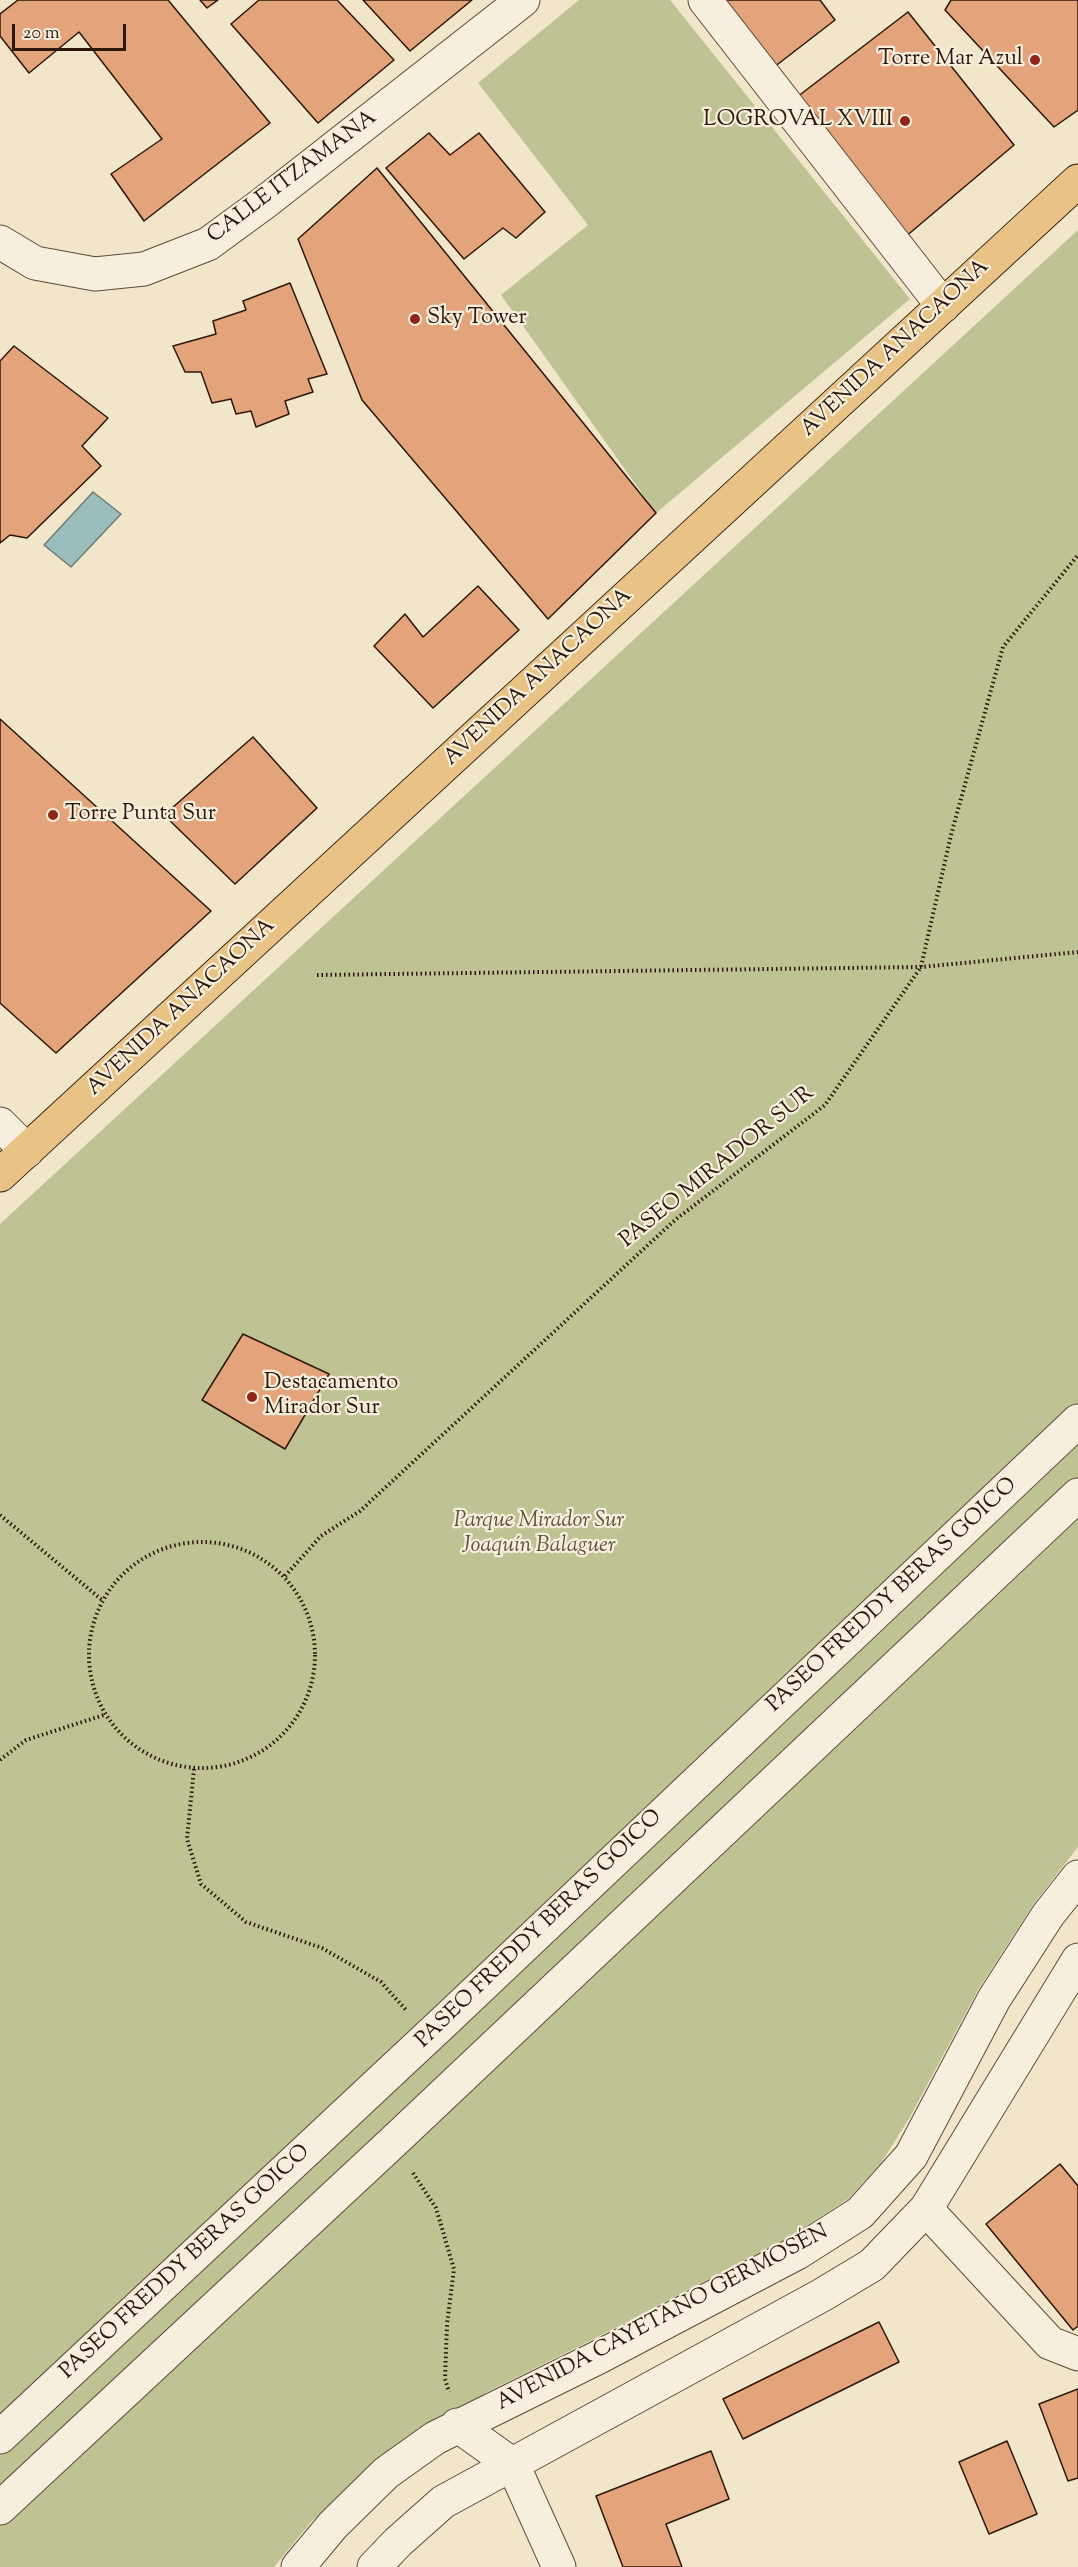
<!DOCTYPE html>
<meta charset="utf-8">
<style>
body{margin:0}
#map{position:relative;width:1078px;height:2567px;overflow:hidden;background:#f1e6ca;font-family:"Sorts Mill Goudy",serif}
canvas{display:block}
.scale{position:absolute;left:12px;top:24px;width:114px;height:27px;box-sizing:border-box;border:3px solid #2c170a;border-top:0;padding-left:8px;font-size:18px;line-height:21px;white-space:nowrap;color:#2c170a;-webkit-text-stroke:4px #f6efdd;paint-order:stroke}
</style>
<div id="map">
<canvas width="1078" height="2567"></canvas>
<div class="scale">20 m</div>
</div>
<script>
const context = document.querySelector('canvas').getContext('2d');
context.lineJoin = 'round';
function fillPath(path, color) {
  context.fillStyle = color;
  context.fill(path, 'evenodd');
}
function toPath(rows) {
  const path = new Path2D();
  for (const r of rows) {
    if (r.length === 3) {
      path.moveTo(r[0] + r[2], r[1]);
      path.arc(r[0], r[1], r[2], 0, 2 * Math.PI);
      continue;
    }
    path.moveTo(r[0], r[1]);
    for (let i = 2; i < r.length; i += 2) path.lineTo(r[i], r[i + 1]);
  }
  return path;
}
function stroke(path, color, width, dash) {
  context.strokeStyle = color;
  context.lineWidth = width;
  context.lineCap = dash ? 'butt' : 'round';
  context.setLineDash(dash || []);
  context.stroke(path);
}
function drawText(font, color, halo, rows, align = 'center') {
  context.font = font + ' "Sorts Mill Goudy",serif';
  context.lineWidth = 4.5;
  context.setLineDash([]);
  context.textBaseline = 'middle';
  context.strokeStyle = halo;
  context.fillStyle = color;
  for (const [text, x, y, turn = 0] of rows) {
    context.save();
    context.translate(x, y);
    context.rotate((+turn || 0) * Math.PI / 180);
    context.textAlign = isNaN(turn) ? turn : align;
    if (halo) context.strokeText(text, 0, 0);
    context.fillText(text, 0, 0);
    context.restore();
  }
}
fillPath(toPath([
 [579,0,670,0,910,299,656,513,501,295,588,225,478,83],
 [1078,230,1078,1847,1033,1905,978,1990,910,2117,881,2163,848,2199,788,2238,592,2340,487,2392,356,2482,311,2522,274,2567,0,2567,0,1224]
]), '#bfc394');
const water = toPath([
 [93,492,121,514,71,567,44,545,93,492]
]);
fillPath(water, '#9bbebc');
stroke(water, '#6f7b75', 1.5);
const building = toPath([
 [18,0,168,0,270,123,144,221,111,174,162,139,79,32,29,73,0,36,0,14,18,0],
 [200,0,218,0,207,8,200,0],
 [259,0,337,0,394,60,318,123,231,24,259,0],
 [363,0,472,0,410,51,363,0],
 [716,0,820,0,835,20,769,71,716,0],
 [951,0,1078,0,1078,110,1054,127,945,10,951,0],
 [908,12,1014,145,904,238,797,97,908,12],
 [429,133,450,155,479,133,545,212,516,238,503,228,464,259,386,168,429,133],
 [377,168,656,513,548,619,362,400,298,239,377,168],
 [290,283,327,374,308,379,313,392,285,401,289,414,256,427,251,411,236,414,231,399,212,403,201,372,185,372,173,346,216,334,213,321,246,310,243,301,290,283],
 [14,346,108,418,82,446,101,466,27,538,10,535,0,543,0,361,14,346],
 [478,586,519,630,433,708,374,646,405,614,423,637,478,586],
 [0,719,211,911,56,1053,0,1003,0,719],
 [253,737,317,808,235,884,164,815,253,737],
 [243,1334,329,1374,285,1449,202,1400,243,1334],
 [1060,2164,1078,2186,1078,2326,1073,2330,986,2224,1060,2164],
 [879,2322,899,2362,743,2439,723,2399,879,2322],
 [1078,2389,1078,2478,1068,2481,1039,2404,1078,2389],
 [1007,2441,1037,2514,989,2534,959,2462,1007,2441],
 [711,2451,729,2499,666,2524,682,2567,623,2567,596,2496,711,2451]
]);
fillPath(building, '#e4a47b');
stroke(building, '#2c170a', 1.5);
const minor = toPath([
 [705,0,943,306],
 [0,242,35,263,95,274,144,269,208,244,264,203,523,0],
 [0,1124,27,1151],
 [926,2209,1050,2343,1078,2354],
 [457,2425,513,2465,559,2567],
 [0,2437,448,2018,1078,1421],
 [0,2508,393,2142,1078,1495],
 [298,2567,333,2525,386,2473,435,2438,601,2356,797,2253,860,2213,911,2156,994,1999,1048,1915,1078,1877],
 [374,2567,398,2542,443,2502,822,2295,872,2265,926,2209,1078,1960]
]);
const major = toPath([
 [0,1175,1078,181]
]);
stroke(minor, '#5d4b3a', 35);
stroke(major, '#2c170a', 35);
stroke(toPath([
 [317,975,921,967,1078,952],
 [0,1515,102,1600],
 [202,1655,113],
 [285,1576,321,1536,360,1511,675,1220,825,1105,921,967,951,835,1003,647,1078,555],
 [0,1760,26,1740,104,1715],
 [194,1769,187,1839,201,1884,246,1922,322,1948,381,1982,406,2010],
 [413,2173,436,2208,454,2269,447,2324,445,2379,449,2392]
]), '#2c170a', 4, [1.5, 3]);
stroke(minor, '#f6efdd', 33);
stroke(major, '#e8c385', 33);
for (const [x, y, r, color] of [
 [1035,60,6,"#8f2418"],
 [905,121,6,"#8f2418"],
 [415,319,6,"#8f2418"],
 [53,815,6,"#8f2418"],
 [252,1397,6,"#8f2418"]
]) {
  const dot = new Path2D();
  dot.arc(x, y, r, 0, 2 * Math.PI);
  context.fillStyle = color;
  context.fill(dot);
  stroke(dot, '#f6efdd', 2);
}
drawText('22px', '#2c170a', '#f6efdd', [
 ["Torre Mar Azul",1023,60,"right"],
 ["LOGROVAL XVIII",893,121,"right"],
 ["Sky Tower",427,319],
 ["Torre Punta Sur",65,815],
 ["Destacamento",264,1384],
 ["Mirador Sur",264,1409]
], 'left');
drawText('22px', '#2c170a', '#f6efdd', [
 ["CALLE ITZAMANA",293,178,-37],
 ["AVENIDA ANACAONA",896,349,-43],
 ["AVENIDA ANACAONA",539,678,-43],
 ["AVENIDA ANACAONA",182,1008,-43],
 ["PASEO MIRADOR SUR",718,1168,-39],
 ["PASEO FREDDY BERAS GOICO",893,1596,-43],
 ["PASEO FREDDY BERAS GOICO",540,1930,-44],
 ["PASEO FREDDY BERAS GOICO",186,2263,-43],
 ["AVENIDA CAYETANO GERMOSÉN",663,2319,-28]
]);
drawText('italic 22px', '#5f533a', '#f6efdd', [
 ["Parque Mirador Sur",539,1522],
 ["Joaquín Balaguer",539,1547]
]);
</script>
